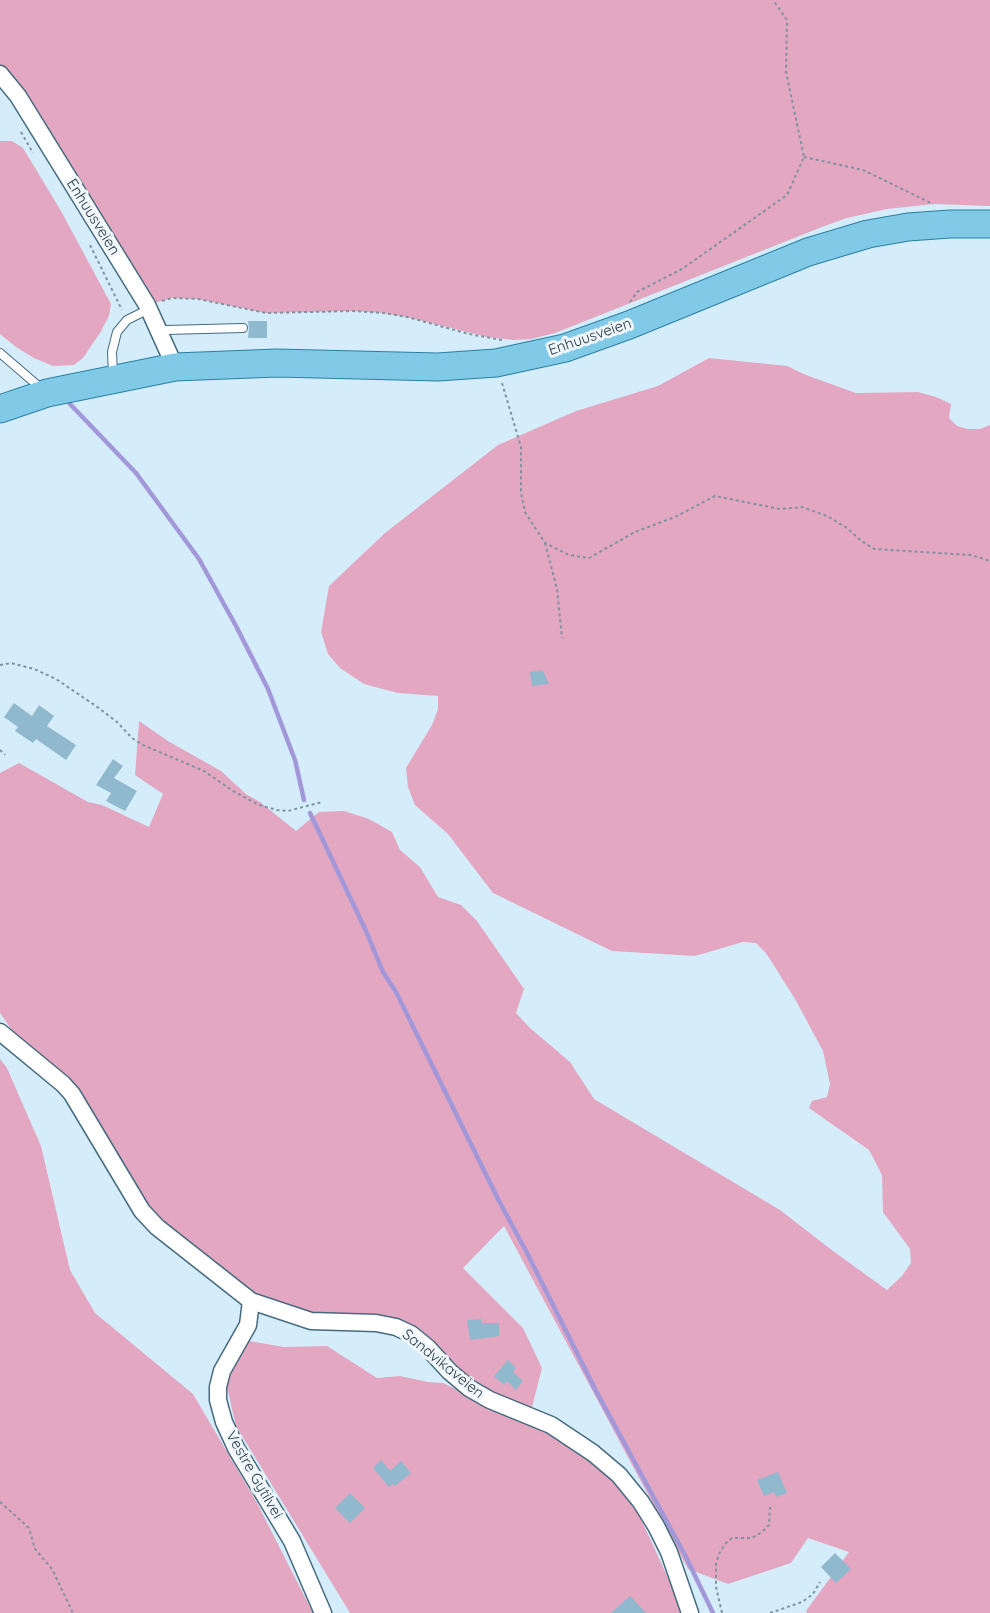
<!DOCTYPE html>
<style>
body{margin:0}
canvas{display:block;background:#d5edfa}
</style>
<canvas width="990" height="1613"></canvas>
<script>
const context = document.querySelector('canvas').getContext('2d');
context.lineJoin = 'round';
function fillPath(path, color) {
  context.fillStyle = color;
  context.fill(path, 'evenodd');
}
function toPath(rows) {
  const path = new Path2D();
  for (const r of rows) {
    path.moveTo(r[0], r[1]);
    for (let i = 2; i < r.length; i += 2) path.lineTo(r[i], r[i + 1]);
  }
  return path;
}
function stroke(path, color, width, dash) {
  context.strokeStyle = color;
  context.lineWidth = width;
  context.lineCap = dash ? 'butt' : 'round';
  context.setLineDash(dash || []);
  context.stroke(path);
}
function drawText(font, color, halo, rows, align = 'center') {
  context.font = font + ' Quicksand,sans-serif';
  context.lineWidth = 6;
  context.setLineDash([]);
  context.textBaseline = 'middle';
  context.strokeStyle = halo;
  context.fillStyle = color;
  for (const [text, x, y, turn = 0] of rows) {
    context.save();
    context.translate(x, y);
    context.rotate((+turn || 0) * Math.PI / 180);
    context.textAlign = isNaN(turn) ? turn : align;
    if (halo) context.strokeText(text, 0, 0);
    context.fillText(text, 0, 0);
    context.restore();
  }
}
fillPath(toPath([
 [0,0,990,0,990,206,934,204,887,209,847,218,822,227,555,333,531,339,514,340,487,337,407,317,383,313,353,311,266,313,198,299,172,298,147,305,0,74],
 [0,141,12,141,23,148,61,211,111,304,109,316,100,333,83,358,74,365,53,366,34,358,16,347,0,334],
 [709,358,787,366,806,375,856,393,918,392,936,397,951,404,949,418,957,426,968,429,980,429,990,425,990,1613,807,1613,806,1611,849,1552,808,1538,791,1563,728,1584,688,1569,504,1226,463,1268,523,1328,542,1368,532,1407,486,1395,450,1365,421,1331,404,1323,315,1314,234,1287,152,1217,72,1090,23,1046,0,1013,0,773,19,763,88,802,102,805,149,827,163,794,135,775,139,721,168,741,221,771,246,794,260,802,296,831,319,812,344,811,369,819,392,832,400,850,420,867,438,897,461,905,477,921,524,989,516,1013,530,1028,570,1062,594,1099,780,1210,833,1251,887,1290,902,1276,911,1263,910,1249,883,1212,882,1175,869,1150,809,1108,812,1101,827,1097,830,1084,823,1051,795,999,766,953,756,943,743,942,695,956,612,951,493,893,448,834,415,805,408,787,406,768,432,725,438,709,438,696,398,693,364,684,340,668,328,654,321,632,329,586,385,533,498,445,576,411,658,386],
 [0,1059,7,1068,41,1146,70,1270,95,1313,193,1394,256,1501,313,1613,0,1613],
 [249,1341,284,1347,327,1346,377,1378,400,1376,428,1382,443,1383,562,1440,609,1477,636,1508,684,1613,350,1613,236,1426,226,1383]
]), '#e3a7c1');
stroke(toPath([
 [70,404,136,473,199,559,236,626,268,689,295,760,304,800],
 [310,813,366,931,383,972,396,992,499,1201,526,1251,595,1389,686,1557,713,1613]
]), '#a298d9', 4.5);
fillPath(toPath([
 [248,321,267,321,267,338,248,338,249,328],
 [543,670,549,684,532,686,530,672],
 [14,703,32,716,39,705,54,716,47,726,76,745,66,760,36,739,33,743,15,731,18,727,4,717],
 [113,759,123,766,114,778,137,791,125,811,106,801,111,793,96,785],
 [481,1319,482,1323,499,1323,499,1336,470,1340,467,1320],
 [508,1360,516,1368,513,1372,523,1381,516,1390,507,1381,504,1385,494,1376],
 [381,1460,390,1471,401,1461,411,1473,395,1486,393,1484,389,1487,373,1468],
 [778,1472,787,1493,776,1497,774,1492,764,1496,757,1480],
 [350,1493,365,1508,350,1523,335,1508],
 [835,1553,851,1569,836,1583,821,1567],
 [630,1596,646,1613,611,1613]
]), '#91b9cd');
const lane = toPath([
 [159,332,166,330,243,328],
 [0,353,43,390],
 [113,375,112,352,117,332,127,320,149,309]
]);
const street = toPath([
 [0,74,18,96,147,305,175,367],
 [0,1032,63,1084,72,1094,142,1211,157,1227,251,1301,311,1321,376,1323,396,1327,411,1334,427,1347,450,1372,469,1388,490,1400,551,1425,593,1453,619,1475,641,1502,656,1526,669,1552,690,1613],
 [251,1301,248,1325,222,1371,218,1387,218,1400,224,1422,236,1448,292,1541,323,1613]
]);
const primary = toPath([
 [0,409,47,393,175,367,277,363,438,367,496,363,565,348,629,325,808,252,868,234,908,227,950,224,990,224]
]);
stroke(lane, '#466b7e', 10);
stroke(street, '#466b7e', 19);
stroke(primary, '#297fa3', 29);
stroke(toPath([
 [21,132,33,153],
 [804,157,863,170,933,204],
 [90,245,122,310],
 [162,301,172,298,198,299,266,313,353,311,383,313,407,317,469,334,502,340],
 [630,302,637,292,682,269,787,195,804,157,786,72,787,20,773,0],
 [502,383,521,447,521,493,525,512,545,543,569,555,589,558,635,532,675,517,715,496,780,509,802,507,827,516,847,528,860,540,874,549,971,555,990,561],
 [545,543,557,589,562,638],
 [0,665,11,663,34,669,56,679,96,706,117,722,132,738,143,745,204,771,233,791,259,805,277,810,288,811,322,802],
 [0,750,5,755],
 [0,1502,29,1528,35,1549,52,1569,73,1613],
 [722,1613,716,1587,716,1564,719,1554,725,1544,732,1538,752,1538,762,1532,769,1525,770,1507],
 [770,1613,802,1602,813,1594,820,1582]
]), '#7f939e', 2, [3, 3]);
stroke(lane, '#fff', 8);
stroke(street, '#fff', 16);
stroke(primary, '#80cae8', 27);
drawText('15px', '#26363e', '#eff7fc', [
 ["Enhuusveien",93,217,58],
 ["Enhuusveien",590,337,-19],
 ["Sandvikaveien",443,1364,39],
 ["Vestre Gytilvei",254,1475,60]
]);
</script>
